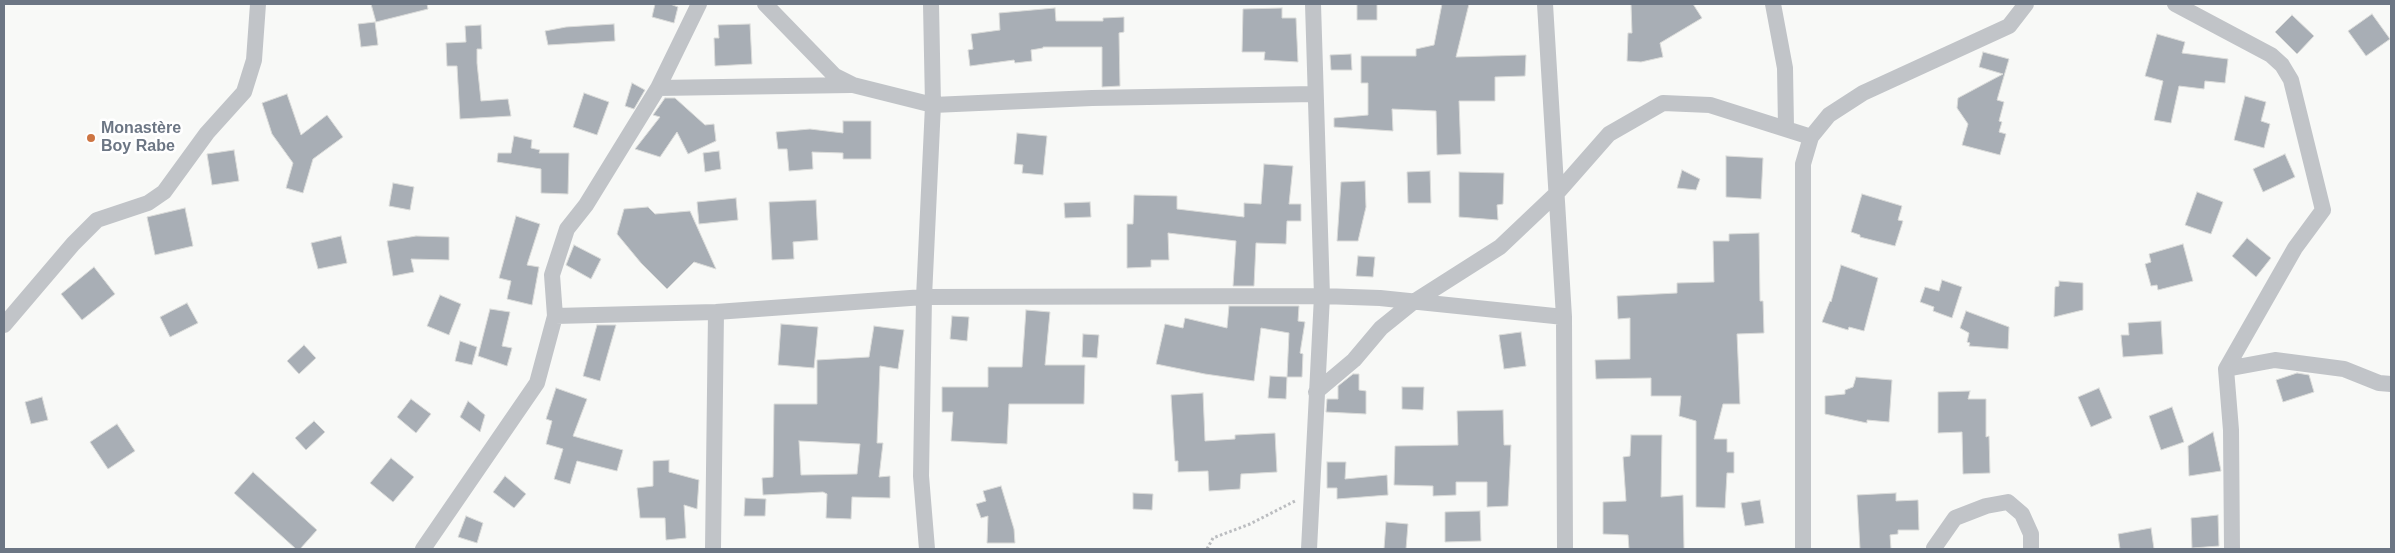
<!DOCTYPE html>
<meta charset="utf-8">
<style>
body{margin:0}
#map{position:relative;width:2395px;height:553px;overflow:hidden;background:#f8f9f7;font-family:Arial,sans-serif}
canvas{display:block}
.frame{position:absolute;inset:0;border:5px solid #6c7684;pointer-events:none}
</style>
<div id="map">
<canvas width="2395" height="553"></canvas>
<div class="frame"></div>
</div>
<script>
const context = document.querySelector('canvas').getContext('2d');
context.lineJoin = 'round';
function fillPath(path, color) {
  context.fillStyle = color;
  context.fill(path, 'evenodd');
}
function toPath(rows) {
  const path = new Path2D();
  for (const r of rows) {
    path.moveTo(r[0], r[1]);
    for (let i = 2; i < r.length; i += 2) path.lineTo(r[i], r[i + 1]);
  }
  return path;
}
function stroke(path, color, width, dash) {
  context.strokeStyle = color;
  context.lineWidth = width;
  context.lineCap = dash ? 'butt' : 'round';
  context.setLineDash(dash || []);
  context.stroke(path);
}
function drawText(font, color, halo, rows, align = 'center') {
  context.font = font + ' Arial,sans-serif';
  context.lineWidth = 5;
  context.setLineDash([]);
  context.textBaseline = 'middle';
  context.strokeStyle = halo;
  context.fillStyle = color;
  for (const [text, x, y, turn = 0] of rows) {
    context.save();
    context.translate(x, y);
    context.rotate((+turn || 0) * Math.PI / 180);
    context.textAlign = isNaN(turn) ? turn : align;
    if (halo) context.strokeText(text, 0, 0);
    context.fillText(text, 0, 0);
    context.restore();
  }
}
const building = toPath([
 [371,4,427,4,428,9,376,22,371,4],
 [655,4,670,4,678,7,674,23,652,17,655,4],
 [1357,4,1377,4,1377,20,1357,20,1357,4],
 [1442,4,1469,4,1456,57,1526,55,1525,76,1495,77,1495,101,1459,101,1461,154,1437,155,1436,111,1392,109,1393,131,1334,127,1334,118,1368,115,1368,83,1361,83,1361,56,1416,56,1416,49,1434,45,1442,4],
 [1631,4,1693,4,1702,18,1660,43,1663,57,1641,62,1627,61,1628,33,1632,33,1631,4],
 [1055,8,1056,21,1103,21,1103,18,1124,17,1124,32,1119,33,1120,86,1102,87,1102,47,1043,47,1043,48,1031,50,1032,61,1015,63,1014,60,970,66,968,50,973,49,971,34,1000,30,999,13,1055,8],
 [1282,8,1282,18,1296,18,1298,62,1264,60,1265,52,1242,52,1243,9,1282,8],
 [2372,14,2390,39,2366,56,2348,31,2372,14],
 [2292,15,2314,36,2297,54,2275,32,2292,15],
 [375,22,378,45,361,47,358,24,375,22],
 [614,24,615,41,548,45,545,31,566,27,614,24],
 [750,24,752,64,715,66,714,38,719,38,718,25,750,24],
 [481,25,482,49,477,49,477,63,481,101,508,99,511,116,460,119,457,66,447,66,446,43,466,42,465,26,481,25],
 [2157,34,2185,42,2182,53,2228,59,2225,83,2205,81,2204,89,2179,86,2171,123,2154,120,2163,81,2145,76,2157,34],
 [1983,52,2009,59,1997,100,2004,102,1999,121,2002,122,1999,132,2006,134,2000,155,1962,145,1968,124,1957,108,1958,98,2003,74,1979,67,1983,52],
 [1351,54,1352,70,1331,70,1330,55,1351,54],
 [632,83,645,90,634,109,625,106,632,83],
 [584,93,609,102,597,135,573,127,584,93],
 [287,94,301,135,327,115,343,137,313,159,303,193,286,188,293,163,272,134,262,103,287,94],
 [2245,96,2266,102,2261,121,2270,124,2264,148,2234,140,2245,96],
 [665,98,675,98,705,125,714,124,716,141,688,154,677,132,660,157,635,149,660,117,653,115,665,98],
 [843,121,871,121,871,159,843,159,843,153,812,152,813,169,789,171,787,149,778,149,776,132,810,129,843,133,843,121],
 [1017,133,1047,136,1043,175,1022,173,1023,165,1014,164,1017,133],
 [514,136,532,140,531,148,540,150,539,153,569,153,568,194,541,193,541,169,497,162,498,153,511,153,514,136],
 [234,150,239,181,212,185,207,154,234,150],
 [719,151,721,169,705,172,703,153,719,151],
 [2285,154,2295,177,2263,192,2253,169,2285,154],
 [1726,156,1763,158,1761,199,1726,197,1726,156],
 [1264,164,1293,166,1289,204,1301,204,1301,221,1287,221,1286,244,1256,243,1254,286,1233,286,1236,241,1168,233,1169,260,1151,260,1151,267,1127,268,1127,224,1133,224,1134,195,1177,196,1177,209,1244,217,1244,203,1261,204,1264,164],
 [1682,170,1700,179,1696,190,1677,188,1682,170],
 [1430,171,1431,203,1408,203,1407,172,1430,171],
 [1459,172,1504,173,1503,204,1497,205,1498,220,1459,217,1459,172],
 [1365,181,1366,207,1358,241,1337,241,1341,182,1365,181],
 [393,183,414,187,410,210,389,206,393,183],
 [2197,192,2223,202,2211,234,2185,225,2197,192],
 [1862,194,1902,206,1898,220,1903,221,1895,246,1860,237,1860,235,1851,232,1862,194],
 [736,198,738,220,699,224,697,202,736,198],
 [816,200,818,240,793,242,794,259,772,260,769,202,816,200],
 [1090,202,1091,217,1065,218,1064,203,1090,202],
 [648,207,655,214,690,211,716,269,694,262,667,289,641,263,617,234,624,209,648,207],
 [185,208,193,246,155,255,147,217,185,208],
 [516,216,540,224,527,265,539,267,532,305,507,299,511,281,499,278,516,216],
 [1759,233,1760,301,1763,301,1764,333,1737,334,1740,404,1723,404,1714,439,1727,439,1727,452,1734,452,1734,473,1727,473,1725,508,1696,507,1696,421,1679,416,1681,396,1651,396,1651,378,1596,379,1595,360,1630,359,1630,318,1618,319,1617,296,1677,293,1677,283,1714,282,1713,241,1729,241,1729,234,1759,233],
 [341,236,347,263,318,269,311,243,341,236],
 [416,236,449,237,449,260,411,259,414,272,393,276,387,241,416,236],
 [2247,238,2271,258,2256,277,2232,256,2247,238],
 [2183,244,2193,281,2158,290,2157,285,2151,286,2145,264,2151,262,2149,254,2183,244],
 [574,245,601,259,591,279,566,265,574,245],
 [1358,256,1375,257,1373,277,1356,276,1358,256],
 [1841,265,1878,278,1864,331,1849,327,1848,330,1822,322,1830,301,1831,302,1841,265],
 [94,267,115,294,82,320,61,294,94,267],
 [1942,280,1962,287,1952,318,1933,311,1934,307,1920,302,1925,287,1939,291,1942,280],
 [2059,281,2083,283,2083,310,2054,317,2055,287,2059,286,2059,281],
 [440,295,461,304,449,335,427,326,440,295],
 [187,303,198,323,170,337,160,317,187,303],
 [1229,306,1299,306,1298,321,1305,322,1300,353,1303,354,1302,377,1287,377,1289,333,1261,328,1254,381,1205,374,1156,364,1165,324,1183,328,1185,318,1227,328,1229,306],
 [490,309,510,312,502,346,512,348,507,366,478,356,490,309],
 [1026,310,1050,312,1045,365,1085,365,1084,404,1009,404,1007,444,951,441,953,412,942,412,942,387,988,387,988,367,1022,367,1026,310],
 [1966,311,2009,327,2008,349,1969,346,1970,343,1967,342,1969,333,1960,328,1966,311],
 [952,316,969,317,967,341,950,339,952,316],
 [2161,321,2163,354,2123,357,2121,335,2129,335,2128,323,2161,321],
 [781,324,818,327,814,368,778,365,781,324],
 [597,325,616,325,600,381,583,376,597,325],
 [874,326,904,330,898,369,880,366,877,443,883,443,879,477,890,476,890,498,852,497,851,519,826,518,827,494,823,492,763,495,762,478,773,477,774,404,817,404,817,360,869,357,874,326],
 [799,441,860,444,857,474,801,475,799,441],
 [1521,332,1526,366,1504,369,1499,335,1521,332],
 [1083,334,1099,335,1097,358,1082,357,1083,334],
 [460,341,477,347,472,365,455,361,460,341],
 [304,345,316,358,299,374,287,361,304,345],
 [2297,373,2309,375,2314,392,2283,402,2276,380,2297,373],
 [1353,374,1359,374,1359,390,1366,391,1366,414,1326,412,1327,399,1338,399,1338,386,1353,374],
 [1270,376,1287,377,1286,399,1268,398,1270,376],
 [1856,377,1892,380,1889,422,1867,420,1867,423,1825,414,1825,396,1845,394,1845,390,1853,387,1856,377],
 [1402,387,1424,387,1423,410,1402,409,1402,387],
 [556,388,587,399,573,436,623,450,617,471,577,461,570,484,554,479,563,449,546,444,552,421,546,419,556,388],
 [2099,388,2112,418,2091,427,2078,397,2099,388],
 [1970,391,1968,399,1986,399,1986,437,1989,436,1990,473,1963,474,1962,432,1938,433,1938,392,1970,391],
 [1203,393,1205,441,1235,439,1235,435,1275,433,1277,472,1241,474,1240,489,1209,491,1208,471,1178,472,1178,461,1175,461,1171,395,1203,393],
 [42,397,48,420,31,424,25,402,42,397],
 [411,399,431,414,416,433,397,417,411,399],
 [468,401,485,415,480,432,460,417,468,401],
 [2172,407,2184,442,2161,450,2149,416,2172,407],
 [1503,410,1504,445,1511,445,1508,506,1487,507,1487,482,1456,482,1456,495,1433,496,1433,486,1394,485,1395,446,1458,445,1457,411,1503,410],
 [314,421,325,432,306,450,295,438,314,421],
 [117,424,135,451,108,469,90,442,117,424],
 [2213,432,2221,471,2189,476,2188,446,2213,432],
 [1631,435,1662,435,1661,497,1683,495,1684,549,1629,549,1628,535,1603,534,1603,502,1626,501,1623,457,1630,456,1631,435],
 [391,458,414,477,393,502,370,483,391,458],
 [669,460,669,472,699,480,697,509,684,505,686,538,666,540,665,518,640,518,637,488,653,486,653,461,669,460],
 [1327,462,1346,462,1345,479,1387,475,1388,495,1337,499,1337,488,1327,488,1327,462],
 [253,472,317,530,300,549,296,549,234,493,253,472],
 [505,476,526,494,514,508,493,492,505,476],
 [1001,486,1014,529,1015,543,987,543,988,516,981,518,976,504,986,501,983,491,1001,486],
 [1133,493,1153,494,1152,510,1133,509,1133,493],
 [1896,493,1896,501,1918,500,1919,530,1898,530,1898,534,1890,535,1891,549,1860,549,1857,495,1896,493],
 [745,498,766,499,765,516,744,516,745,498],
 [1760,500,1764,523,1745,526,1741,503,1760,500],
 [1480,511,1481,541,1445,542,1445,512,1480,511],
 [2218,515,2219,546,2192,548,2191,518,2218,515],
 [466,516,483,523,477,543,458,537,466,516],
 [1386,522,1408,524,1406,549,1384,549,1386,522],
 [2151,528,2154,549,2120,549,2118,534,2151,528]
]);
fillPath(building, '#a8aeb5');
stroke(building, '#dadbd9', 1);
stroke(toPath([
 [1207,549,1213,538,1250,524,1295,501]
]), '#bbbdc0', 3, [2.5, 2.5]);
stroke(toPath([
 [765,4,835,76,853,85,933,105,924,297,921,476,927,549],
 [931,4,933,105,1092,98,1315,94],
 [1545,4,1564,317,1565,549],
 [1773,4,1785,68,1786,127],
 [2175,4,2271,55,2282,65,2291,80,2323,210,2295,248,2226,369,2231,430,2232,549],
 [658,88,851,85],
 [555,316,552,275,567,229,586,205,658,88,699,4],
 [4,325,73,244,97,220,148,203,164,192,207,133,244,92,254,60,258,4],
 [2226,369,2275,360,2344,369,2379,383,2391,384],
 [1316,392,1354,360,1381,328,1412,303,1500,247,1558,192,1609,134,1663,103,1710,105,1811,137],
 [1934,548,1955,518,1986,506,2008,502,2022,514,2031,534,2031,549],
 [423,549,537,383,555,316,716,312,924,297,1322,296,1380,298,1564,317],
 [713,549,716,312],
 [1309,549,1322,296,1313,4],
 [1803,549,1803,164,1811,137,1829,115,1863,93,2009,26,2026,4]
]), '#c1c4c8', 16);
for (const [x, y, r, color] of [
 [91,138,5,"#cd7542"]
]) {
  const dot = new Path2D();
  dot.arc(x, y, r, 0, 2 * Math.PI);
  context.fillStyle = color;
  context.fill(dot);
  stroke(dot, '#fff', 2);
}
drawText('bold 16px', '#6c7684', '#fff', [
 ["Monastère",101,129],
 ["Boy Rabe",101,147]
], 'left');
</script>
